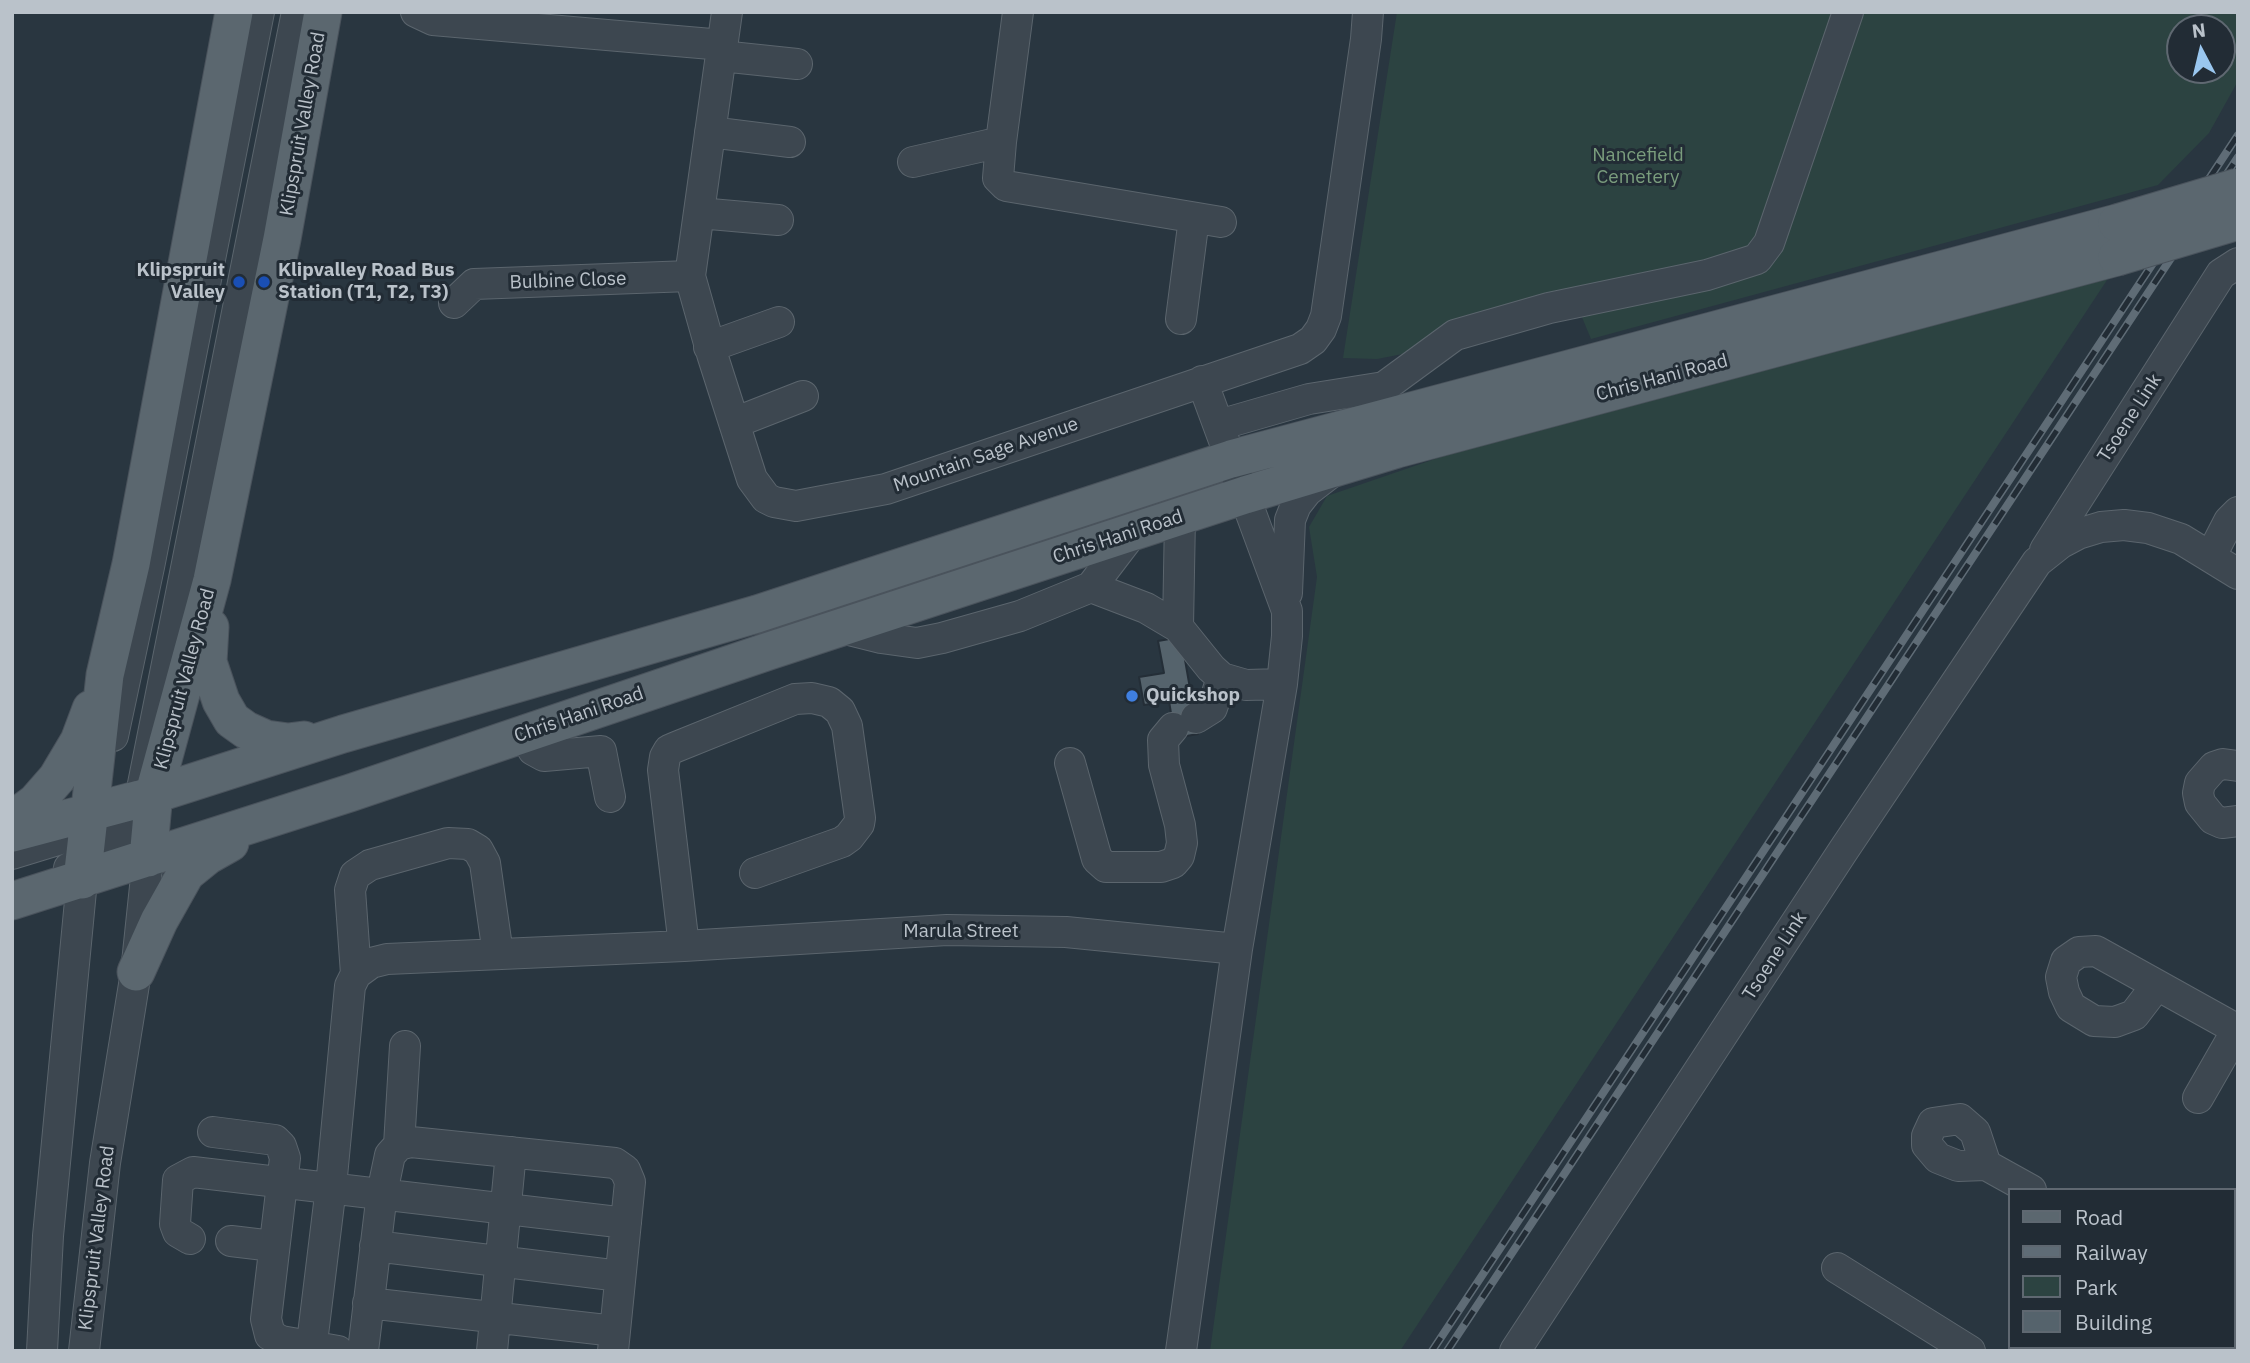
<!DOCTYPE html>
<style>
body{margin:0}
#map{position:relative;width:2250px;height:1363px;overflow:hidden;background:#293640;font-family:"IBM Plex Sans",sans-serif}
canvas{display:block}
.frame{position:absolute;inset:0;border:14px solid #bac2ca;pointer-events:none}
.legend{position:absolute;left:2008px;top:1188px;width:228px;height:161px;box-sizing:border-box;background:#222c35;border:2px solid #5f6871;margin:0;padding:9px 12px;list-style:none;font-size:21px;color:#bac2ca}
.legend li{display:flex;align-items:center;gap:14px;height:35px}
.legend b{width:35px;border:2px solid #5f6871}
.north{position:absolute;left:2166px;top:14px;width:70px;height:70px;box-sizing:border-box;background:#222c35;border:2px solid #5f6871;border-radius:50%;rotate:353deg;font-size:19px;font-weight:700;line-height:28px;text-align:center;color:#bac2ca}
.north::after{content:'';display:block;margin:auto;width:24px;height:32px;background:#9ac7ef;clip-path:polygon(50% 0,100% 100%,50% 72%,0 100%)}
</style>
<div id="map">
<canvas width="2250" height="1363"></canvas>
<div class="frame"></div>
<ul class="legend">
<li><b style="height:9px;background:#5b676f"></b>Road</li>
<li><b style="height:9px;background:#5f6c76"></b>Railway</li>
<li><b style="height:19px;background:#2c4341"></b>Park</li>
<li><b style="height:19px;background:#55636c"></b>Building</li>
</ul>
<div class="north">N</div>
</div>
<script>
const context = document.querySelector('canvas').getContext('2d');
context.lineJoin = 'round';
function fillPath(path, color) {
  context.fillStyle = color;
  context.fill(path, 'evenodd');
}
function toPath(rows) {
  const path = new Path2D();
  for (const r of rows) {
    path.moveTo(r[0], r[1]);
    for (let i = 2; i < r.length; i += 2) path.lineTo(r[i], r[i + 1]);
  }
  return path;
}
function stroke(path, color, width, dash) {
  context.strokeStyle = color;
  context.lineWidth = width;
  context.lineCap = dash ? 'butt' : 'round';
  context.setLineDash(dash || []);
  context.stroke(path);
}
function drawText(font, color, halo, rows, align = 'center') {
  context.font = font + ' "IBM Plex Sans",sans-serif';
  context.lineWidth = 6;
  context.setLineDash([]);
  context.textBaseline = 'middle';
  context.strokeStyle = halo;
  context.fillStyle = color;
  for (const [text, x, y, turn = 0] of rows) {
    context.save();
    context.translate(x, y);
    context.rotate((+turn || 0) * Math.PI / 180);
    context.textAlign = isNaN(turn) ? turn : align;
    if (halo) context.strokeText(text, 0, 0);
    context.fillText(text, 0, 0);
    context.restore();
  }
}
fillPath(toPath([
 [1397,12,2238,12,2238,81,2209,133,2158,185,1591,339,1579,310,1464,342,1377,359,1343,358],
 [2180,28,2222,28,2222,70,2180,70],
 [2113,271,1400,1351,1210,1351,1317,577,1309,527,1327,496,1508,434]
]), '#2c4341');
const building = toPath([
 [1181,637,1198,734,1175,738,1169,701,1144,705,1139,677,1164,673,1158,641,1181,637]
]);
fillPath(building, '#55636c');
stroke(building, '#242e37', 2);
const minor = toPath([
 [416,12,433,20,723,45],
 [727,12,690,276,712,354,752,479,766,498,774,502,796,506,886,489,1300,349,1313,340,1321,329,1326,316,1366,39,1368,12],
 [721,56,797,64],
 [710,132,790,142],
 [1001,142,998,178,1006,186,1221,222],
 [913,162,1001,142,1018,12],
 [699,213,778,220],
 [454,303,474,284,690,276],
 [1181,319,1194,218],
 [709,347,779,322],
 [734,423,803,396],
 [1219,425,1309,399,1384,387,1455,335,1549,308,1707,275,1757,259,1769,243,1848,12],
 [2045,550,2221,274,2238,263],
 [2211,556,2229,521,2238,512],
 [1091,587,1146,608,1178,627,1211,668,1222,678,1246,685,1282,684],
 [1287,593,1290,520,1296,505,1307,491,1333,471],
 [1178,627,1180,517],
 [841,628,881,638,917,643,942,638,1020,616,1091,587,1133,532],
 [1196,718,1212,708,1222,678],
 [526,733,533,750,544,756,601,751,610,797],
 [113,736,149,567,259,12],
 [1070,763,1097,859,1106,867,1161,867,1173,863,1179,856,1182,843,1180,825,1164,765,1163,740,1173,728],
 [2238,766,2223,764,2214,767,2200,783,2198,793,2200,803,2213,819,2222,823,2238,821],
 [12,854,87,831,95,824,98,816],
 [69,868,102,852,115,841,126,830,140,799,297,12],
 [684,946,663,770,665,757,669,750,676,747,795,699,812,698,829,702,840,711,847,726,860,818,859,824,849,837,842,842,755,873],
 [356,974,350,890,355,875,370,865,448,843,468,844,478,850,485,863,498,954],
 [2157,985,2134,1015,2115,1022,2094,1021,2071,1007,2064,992,2061,977,2066,961,2079,952,2096,951,2238,1030],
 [2198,1098,2237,1030],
 [213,1132,275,1140,281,1146,285,1158,266,1319,270,1335,281,1341,338,1351],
 [399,1145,405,1046],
 [1986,1165,1975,1132,1960,1119,1933,1123,1927,1136,1927,1145,1938,1158,1958,1166,1986,1165,2031,1190],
 [190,1239,178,1232,175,1224,178,1180,193,1172,626,1223],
 [231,1241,273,1246],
 [375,1246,620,1276],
 [1837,1268,1970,1351],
 [368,1303,615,1331],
 [42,1351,48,1236,82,880],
 [84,1351,105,1163,136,972,148,858],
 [311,1351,331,1187,350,986,356,974,371,963,387,959,684,946,947,930,1066,932,1237,949],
 [363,1351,382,1193,390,1155,399,1145,411,1142,615,1163,625,1170,630,1182,613,1351],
 [492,1351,511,1152],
 [1181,1351,1237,949,1282,684,1287,636,1287,611,1202,381],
 [1515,1351,1843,851,2037,562,2061,543,2078,534,2101,527,2124,525,2148,528,2181,539,2238,574],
 [2066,1351,2068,1347]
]);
const major = toPath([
 [210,627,208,662,221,701,232,720,246,730,266,739,288,742,304,740],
 [12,820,36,802,57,778,79,741,91,709],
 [12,833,140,799,343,734,757,614,1231,459,2117,223],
 [148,858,154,793,212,580,282,239,323,12],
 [82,880,105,675,131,564,234,12],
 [12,901,350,793,769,651,1245,495,1397,449,2117,257],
 [136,972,159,921,186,873,207,856,230,843]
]);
stroke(minor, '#5b656d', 32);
stroke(major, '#4a535c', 39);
stroke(minor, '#3d4750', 30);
stroke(major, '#5b676f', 37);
const rail = toPath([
 [1432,1351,2238,135],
 [1447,1351,2238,157]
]);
stroke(rail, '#5f6c76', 8);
stroke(rail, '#222c35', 5, [16]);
const majorBridge = toPath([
 [2117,223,2238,187],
 [2117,257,2238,221]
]);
stroke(majorBridge, '#4a535c', 39, []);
stroke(majorBridge, '#5b676f', 37);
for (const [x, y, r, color] of [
 [239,282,7,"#1a4fb4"],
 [264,282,7,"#1a4fb4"],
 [1132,696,7,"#3f7fe0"]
]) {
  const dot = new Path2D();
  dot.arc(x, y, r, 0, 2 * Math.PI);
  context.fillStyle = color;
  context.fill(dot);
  stroke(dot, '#222c35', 2.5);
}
drawText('19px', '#bac2ca', '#222c35', [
 ["Klipspruit Valley Road",303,124,-80],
 ["Bulbine Close",568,281,-2],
 ["Chris Hani Road",1662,378,-15],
 ["Tsoene Link",2130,418,-57],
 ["Mountain Sage Avenue",986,455,-19],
 ["Chris Hani Road",1118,537,-18],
 ["Klipspruit Valley Road",185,679,-75],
 ["Chris Hani Road",579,715,-19],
 ["Marula Street",961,932],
 ["Tsoene Link",1775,956,-57],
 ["Klipspruit Valley Road",97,1238,-83]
]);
drawText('19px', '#7a9d7d', '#222c35', [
 ["Nancefield",1638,156],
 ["Cemetery",1638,178]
]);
drawText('bold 19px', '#bac2ca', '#222c35', [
 ["Klipspruit",225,271,"right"],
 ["Valley",225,293,"right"],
 ["Klipvalley Road Bus",278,271],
 ["Station (T1, T2, T3)",278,293],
 ["Quickshop",1146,696]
], 'left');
</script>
